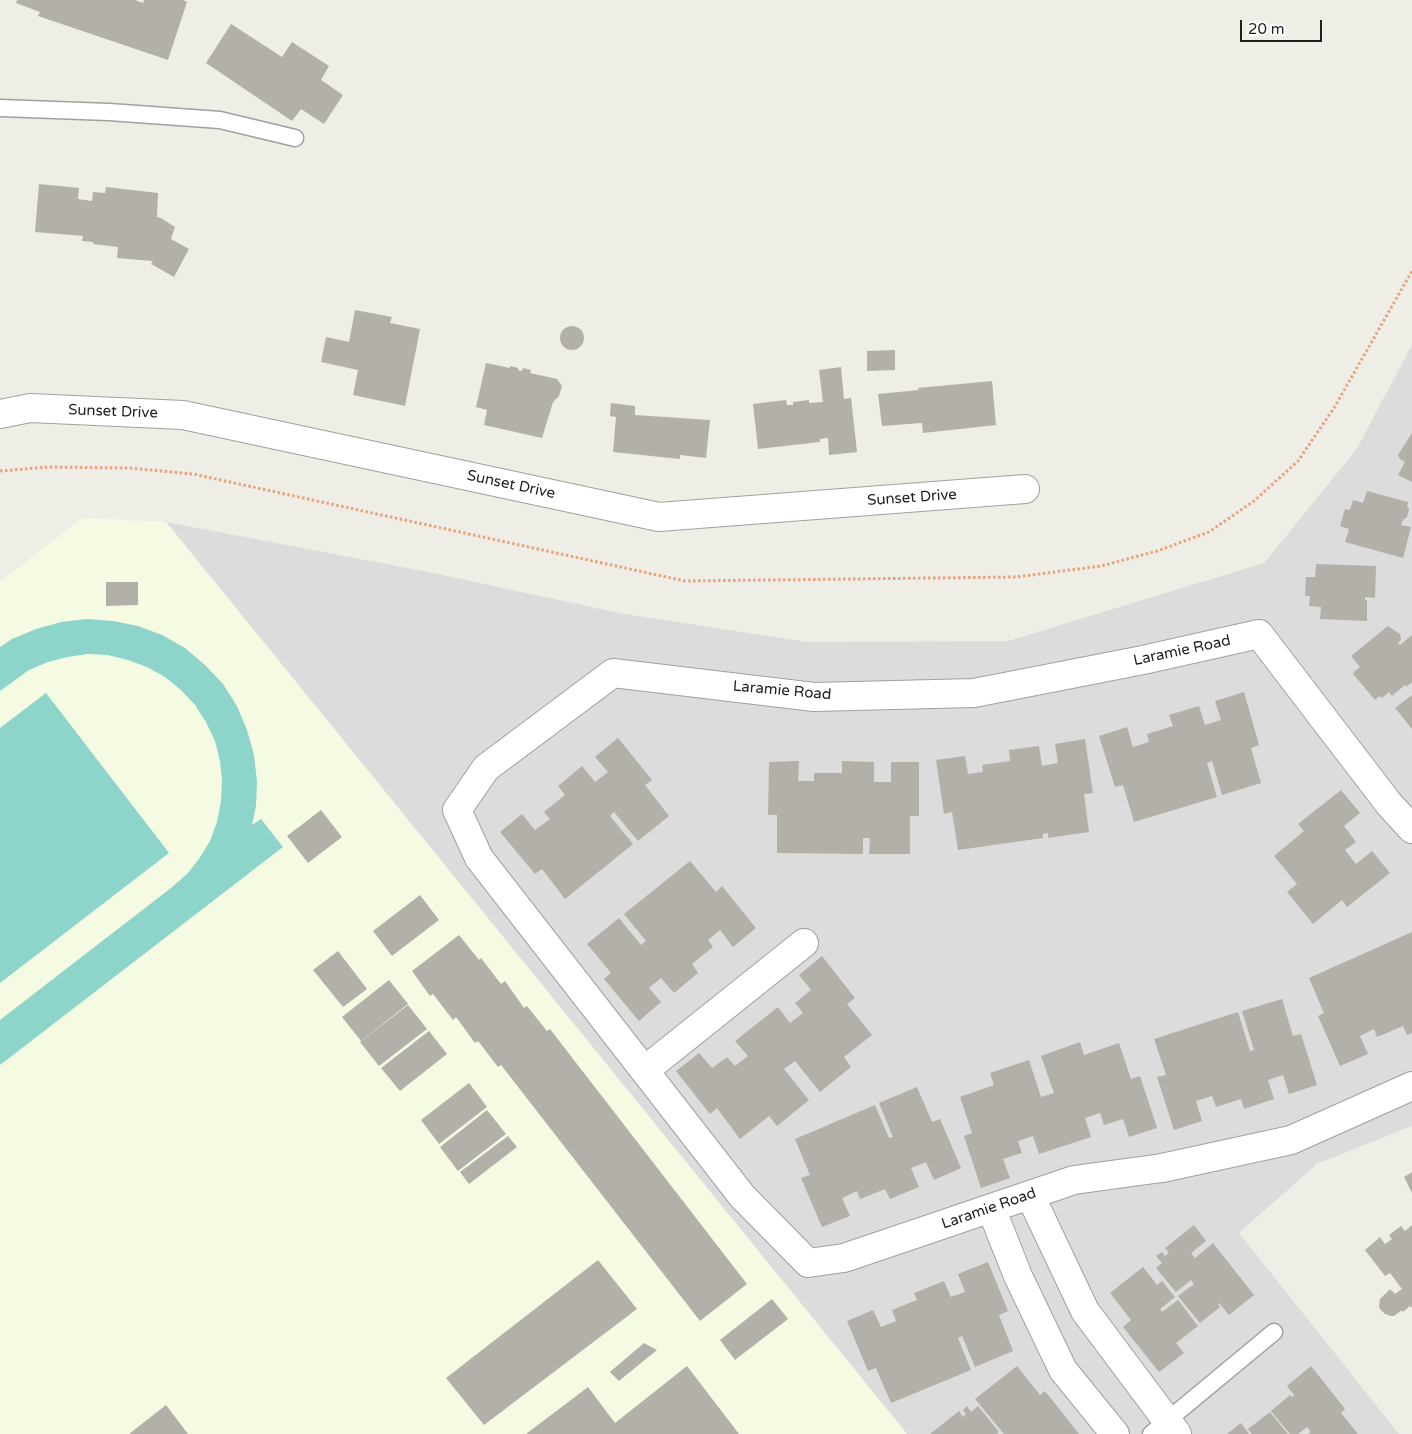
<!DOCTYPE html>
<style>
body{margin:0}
#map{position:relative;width:1412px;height:1434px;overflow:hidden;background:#eeeee6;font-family:"Varela Round",sans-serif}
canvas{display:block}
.scale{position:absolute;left:1240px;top:20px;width:82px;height:22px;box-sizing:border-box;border:2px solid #1f1f1f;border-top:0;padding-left:6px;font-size:15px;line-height:18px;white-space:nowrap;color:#1f1f1f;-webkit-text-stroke:4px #fff;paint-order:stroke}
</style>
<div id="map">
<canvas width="1412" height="1434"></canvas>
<div class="scale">20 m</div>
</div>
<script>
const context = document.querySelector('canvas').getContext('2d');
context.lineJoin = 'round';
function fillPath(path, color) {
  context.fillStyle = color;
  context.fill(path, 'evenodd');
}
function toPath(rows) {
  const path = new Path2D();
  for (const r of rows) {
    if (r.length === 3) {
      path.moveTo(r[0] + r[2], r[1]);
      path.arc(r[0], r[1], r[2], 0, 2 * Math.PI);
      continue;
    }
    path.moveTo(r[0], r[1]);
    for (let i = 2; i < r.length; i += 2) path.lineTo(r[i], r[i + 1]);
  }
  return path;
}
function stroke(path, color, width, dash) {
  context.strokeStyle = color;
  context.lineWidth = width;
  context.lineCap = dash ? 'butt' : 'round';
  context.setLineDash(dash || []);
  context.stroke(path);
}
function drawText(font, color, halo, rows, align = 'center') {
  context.font = font + ' "Varela Round",sans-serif';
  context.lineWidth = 4;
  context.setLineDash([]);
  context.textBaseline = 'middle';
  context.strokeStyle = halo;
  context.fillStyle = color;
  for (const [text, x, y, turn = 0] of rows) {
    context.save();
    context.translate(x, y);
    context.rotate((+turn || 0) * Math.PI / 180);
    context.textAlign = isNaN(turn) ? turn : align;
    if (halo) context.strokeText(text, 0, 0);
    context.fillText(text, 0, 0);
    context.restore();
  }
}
fillPath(toPath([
 [1412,345,1412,1126,1317,1164,1239,1233,1399,1434,907,1434,166,522,428,572,625,614,807,642,1008,641,1264,563,1356,450]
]), '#dddcdc');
fillPath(toPath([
 [82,518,166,522,907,1434,0,1434,0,582]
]), '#f5fbe2');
fillPath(toPath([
 [87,619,113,621,138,626,162,635,185,648,205,665,223,684,237,706,247,730,254,755,257,781,256,806,252,825,261,819,283,847,0,1065,0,1020,171,888,187,874,199,859,210,841,217,822,221,801,222,781,220,761,215,741,206,722,195,705,181,690,165,677,147,667,128,660,108,655,88,654,67,657,48,662,29,670,0,691,0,647,12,639,36,629,61,622],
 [46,693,169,853,0,983,0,728]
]), '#8dd4ca');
fillPath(toPath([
 [17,0,135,0,143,3,144,0,183,0,187,2,168,60,38,16,40,12,16,3],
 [231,24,282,57,292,42,329,66,321,80,343,95,324,124,301,109,292,121,206,63],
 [39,184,79,188,78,199,92,201,93,192,105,193,106,187,158,193,157,217,161,218,175,227,171,239,189,249,174,277,151,264,153,261,117,258,118,247,93,244,93,242,82,241,83,236,35,232],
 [355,310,392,317,390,323,420,329,405,406,353,395,358,370,321,362,326,337,349,342],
 [572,338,12],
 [895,350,895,370,867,371,867,351],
 [486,363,510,368,510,366,518,368,518,370,522,371,523,368,531,370,530,373,557,379,562,386,559,396,553,402,542,438,484,425,487,410,476,407],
 [841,367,844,399,851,398,857,452,829,455,828,438,820,439,820,442,758,449,753,404,786,400,787,405,793,405,793,402,809,400,809,403,823,402,819,370],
 [992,381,996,425,923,433,922,423,882,426,878,394,919,390,918,388],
 [611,403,635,406,635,415,710,420,706,458,680,455,680,459,613,452,616,417,610,416],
 [1412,433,1412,482,1398,475,1405,462,1400,459,1398,455],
 [1367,491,1408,502,1407,506,1409,509,1407,517,1403,520,1401,525,1411,527,1403,558,1345,542,1349,529,1340,526,1345,509,1350,510,1353,500,1363,503],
 [1316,564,1376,566,1375,598,1365,597,1365,600,1367,600,1367,621,1320,619,1321,607,1309,606,1310,596,1305,596,1306,577,1315,577],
 [106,582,138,582,138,605,106,606],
 [1388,626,1400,634,1401,640,1398,643,1400,645,1412,635,1412,682,1406,687,1405,685,1392,696,1389,692,1382,698,1380,696,1375,700,1353,674,1355,671,1360,667,1351,656],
 [1244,692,1259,745,1251,748,1261,783,1222,795,1212,761,1207,763,1217,797,1134,822,1123,785,1115,787,1099,736,1127,727,1133,747,1149,742,1147,734,1173,726,1169,715,1199,706,1205,725,1221,720,1215,701],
 [1412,695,1412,729,1395,708],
 [618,738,652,780,645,785,669,816,638,841,614,812,610,816,633,844,565,899,542,869,535,874,500,832,522,814,535,830,550,819,544,812,565,795,558,786,582,766,595,782,608,772,595,757],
 [1085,739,1093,793,1084,794,1089,832,1048,838,1048,833,1043,834,1043,838,958,850,952,812,944,814,936,760,965,756,968,774,983,772,982,765,1010,761,1009,750,1039,746,1042,766,1058,763,1055,744],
 [799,761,798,781,814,781,814,773,842,773,842,761,874,762,874,782,891,782,891,762,919,762,919,816,910,816,910,854,869,854,870,838,863,838,863,854,777,853,777,815,768,815,769,762],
 [1341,790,1360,813,1344,826,1356,842,1345,850,1356,864,1372,851,1390,873,1347,907,1342,900,1313,924,1287,892,1297,884,1274,856,1304,831,1298,824],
 [321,810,342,837,308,863,287,836],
 [690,861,716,892,722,886,756,928,733,947,720,930,708,940,713,947,692,964,698,973,674,993,661,978,649,988,661,1002,639,1021,604,979,611,973,587,944,619,918,641,945,646,941,624,914],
 [420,895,439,920,392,956,373,931],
 [1412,932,1412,1033,1407,1035,1403,1026,1377,1037,1374,1029,1360,1036,1368,1054,1340,1066,1318,1016,1324,1013,1309,978],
 [459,935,479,960,481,958,501,984,505,981,524,1008,527,1006,547,1031,550,1029,747,1284,700,1321,501,1065,498,1067,478,1041,475,1043,456,1017,453,1020,433,994,430,996,412,971],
 [338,951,367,989,343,1007,313,970],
 [822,956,855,998,847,1004,872,1035,844,1057,851,1067,820,1092,795,1061,784,1069,809,1100,777,1126,769,1116,740,1139,717,1108,710,1114,676,1071,699,1053,712,1068,727,1057,735,1066,748,1056,735,1041,778,1007,790,1023,803,1013,795,1003,811,990,799,975],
 [389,980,408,1004,361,1041,342,1017],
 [1282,999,1293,1036,1301,1034,1317,1085,1289,1094,1283,1075,1268,1080,1274,1099,1244,1109,1241,1099,1216,1107,1212,1096,1196,1101,1202,1121,1174,1130,1157,1077,1166,1075,1154,1039,1238,1012,1250,1051,1254,1050,1242,1011],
 [408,1005,427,1029,379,1066,360,1042],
 [429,1031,447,1054,400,1091,381,1068],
 [1080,1042,1084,1055,1119,1043,1131,1079,1140,1076,1157,1128,1129,1137,1123,1119,1104,1125,1100,1113,1085,1118,1091,1137,1039,1154,1033,1136,1018,1141,1022,1153,1003,1159,1010,1178,981,1188,964,1136,972,1133,960,1097,994,1085,990,1073,1029,1060,1041,1097,1054,1093,1041,1056],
 [469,1083,487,1107,439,1144,421,1120],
 [917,1087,932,1122,940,1119,961,1168,934,1180,926,1162,911,1168,919,1187,890,1199,885,1189,860,1199,857,1191,842,1198,850,1216,822,1227,801,1178,810,1175,795,1139,875,1105,889,1138,893,1137,879,1103],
 [487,1110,506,1134,458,1171,440,1147],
 [508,1136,517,1147,469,1184,460,1172],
 [1412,1172,1412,1193,1404,1177],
 [1194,1225,1206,1241,1191,1253,1195,1258,1213,1243,1254,1295,1229,1315,1219,1303,1218,1304,1220,1307,1200,1323,1178,1296,1194,1284,1191,1280,1176,1292,1156,1268,1162,1263,1156,1256,1162,1252,1165,1256,1169,1253,1165,1248],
 [1412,1225,1412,1308,1410,1306,1403,1312,1402,1310,1394,1316,1391,1316,1385,1314,1380,1309,1379,1306,1380,1299,1390,1289,1395,1294,1402,1289,1390,1273,1385,1276,1365,1250,1380,1237,1385,1244,1392,1239,1389,1235,1401,1226,1405,1231],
 [598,1260,637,1309,484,1425,446,1378],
 [988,1262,1008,1311,999,1315,1013,1351,975,1367,962,1336,958,1338,971,1370,891,1403,876,1368,868,1371,847,1321,873,1310,881,1327,896,1321,892,1310,917,1300,914,1293,944,1281,951,1297,965,1292,958,1274],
 [1143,1267,1157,1285,1162,1281,1175,1297,1160,1309,1162,1312,1178,1300,1198,1326,1176,1343,1184,1353,1159,1372,1123,1327,1131,1320,1110,1293],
 [772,1299,788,1319,735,1360,720,1340],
 [644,1343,657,1350,619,1381,610,1372],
 [687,1366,739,1434,526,1434,588,1387,615,1423],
 [1017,1366,1040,1395,1045,1391,1079,1434,1004,1434,975,1399],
 [1311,1366,1345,1409,1341,1413,1358,1434,1308,1434,1311,1432,1307,1427,1298,1434,1290,1434,1271,1411,1290,1395,1292,1397,1294,1395,1287,1386],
 [166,1405,188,1434,129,1434],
 [967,1406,971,1412,978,1406,999,1432,997,1434,930,1434,959,1411,963,1417,966,1414,963,1410],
 [1270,1412,1288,1434,1252,1434,1248,1429],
 [1241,1423,1249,1434,1227,1434]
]), '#b3b0a9');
const lane = toPath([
 [0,108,109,112,220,120,295,138],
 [1151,1434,1274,1332]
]);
const street = toPath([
 [0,414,30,408,183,415,659,517,1025,489],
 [1412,829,1389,804,1259,634,1143,660,974,693,814,697,613,673,486,768,457,810,479,858,742,1196,808,1263,844,1258,1074,1180,1162,1168,1291,1140,1412,1086],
 [645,1070,804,943],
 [1030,1195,1085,1311,1177,1434],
 [991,1208,1018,1276,1063,1370,1115,1434]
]);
stroke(lane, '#a0a0a0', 19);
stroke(street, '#a0a0a0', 30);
stroke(toPath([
 [0,471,49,467,130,468,193,474,685,581,1016,577,1101,566,1157,551,1209,532,1254,501,1298,461,1334,408,1412,271]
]), '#eaa27c', 3, [2.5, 2.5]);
stroke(lane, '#fff', 16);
stroke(street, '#fff', 28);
drawText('15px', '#1f1f1f', '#fff', [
 ["Sunset Drive",113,412,2],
 ["Sunset Drive",511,485,12],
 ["Sunset Drive",912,498,-4],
 ["Laramie Road",1182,651,-12],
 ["Laramie Road",782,691,5],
 ["Laramie Road",989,1209,-19]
]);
</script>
